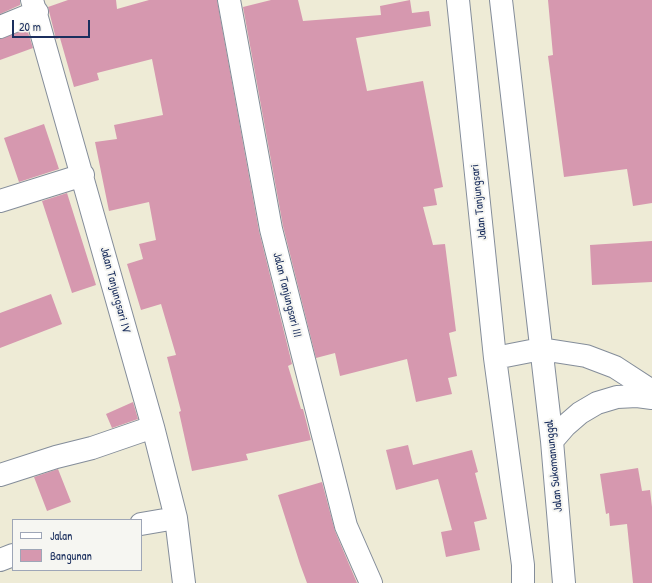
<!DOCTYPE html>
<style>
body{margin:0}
#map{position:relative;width:652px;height:583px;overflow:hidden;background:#eeebd6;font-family:"Patrick Hand",sans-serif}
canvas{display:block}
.legend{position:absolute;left:12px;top:519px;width:130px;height:52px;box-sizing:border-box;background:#f6f6f2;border:1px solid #9ea6b7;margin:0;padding:5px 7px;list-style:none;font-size:12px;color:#1b2f5e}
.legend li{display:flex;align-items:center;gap:8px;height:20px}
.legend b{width:20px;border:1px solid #9ea6b7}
.scale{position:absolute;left:12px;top:20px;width:78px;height:18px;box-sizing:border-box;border:2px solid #1b2f5e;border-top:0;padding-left:5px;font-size:12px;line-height:14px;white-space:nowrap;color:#1b2f5e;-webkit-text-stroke:3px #f6f6f2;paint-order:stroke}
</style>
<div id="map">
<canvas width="652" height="583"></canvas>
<ul class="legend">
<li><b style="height:5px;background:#fff"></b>Jalan</li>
<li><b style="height:11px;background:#d698af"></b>Bangunan</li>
</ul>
<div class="scale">20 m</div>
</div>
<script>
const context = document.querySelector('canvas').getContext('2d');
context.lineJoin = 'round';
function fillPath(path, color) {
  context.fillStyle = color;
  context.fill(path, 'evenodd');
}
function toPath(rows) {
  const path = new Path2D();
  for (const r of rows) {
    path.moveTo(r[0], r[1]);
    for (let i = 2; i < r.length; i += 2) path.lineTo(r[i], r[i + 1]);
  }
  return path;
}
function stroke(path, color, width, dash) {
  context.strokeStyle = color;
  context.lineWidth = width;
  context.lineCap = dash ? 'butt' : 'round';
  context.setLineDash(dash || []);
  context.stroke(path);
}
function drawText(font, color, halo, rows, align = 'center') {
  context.font = font + ' "Patrick Hand",sans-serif';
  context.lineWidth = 4;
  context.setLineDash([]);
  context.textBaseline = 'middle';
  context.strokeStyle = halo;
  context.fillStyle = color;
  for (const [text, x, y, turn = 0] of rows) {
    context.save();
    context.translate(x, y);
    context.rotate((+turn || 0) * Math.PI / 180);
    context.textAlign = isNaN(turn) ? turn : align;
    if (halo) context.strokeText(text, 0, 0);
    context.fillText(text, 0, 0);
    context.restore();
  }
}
fillPath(toPath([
 [0,0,20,0,20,5,0,14],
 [68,0,116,0,117,9,149,0,217,0,259,231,292,364,288,366,301,409,303,409,311,440,246,454,248,460,192,471,179,412,181,411,167,357,176,355,161,304,141,310,127,264,143,259,139,244,156,240,149,202,109,211,95,142,117,139,114,125,163,115,152,59,97,73,99,80,74,87,60,38,56,39,48,7],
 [271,0,298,0,303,21,381,15,380,6,410,0,412,13,429,11,431,26,356,38,367,91,423,81,443,187,434,189,437,205,423,207,433,245,445,244,456,331,449,333,457,376,448,378,452,394,416,402,407,359,340,376,335,353,316,358,283,226,243,7],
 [548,0,652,0,652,203,633,206,627,169,564,177,548,56,553,55],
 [27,29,33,48,0,60,0,39],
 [44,124,59,169,19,182,4,138],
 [67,193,96,285,72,293,42,201],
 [652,241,652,282,592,285,590,245],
 [51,294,62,324,0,348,0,313],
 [133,402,138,419,112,428,106,414],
 [408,445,413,465,472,450,478,472,475,473,487,519,474,522,480,550,446,557,441,532,452,530,438,479,396,490,386,450],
 [638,468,642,491,650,490,652,507,652,583,633,583,627,524,610,526,609,513,606,514,600,474],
 [58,469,71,502,47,511,34,477],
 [322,482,335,531,357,583,307,583,300,564,278,495]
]), '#d698af');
const street = toPath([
 [32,0,153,427,176,518,184,583],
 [229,0,271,229,346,526,371,583],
 [0,27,37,12],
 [0,201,83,175],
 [0,475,56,457,92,448,153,427],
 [141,524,176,518],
 [0,560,13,555]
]);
const secondary = toPath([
 [458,0,495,358,523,565,523,583],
 [501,0,552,441,564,583],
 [495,358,541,349,586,356,615,367,652,391],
 [552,441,565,426,580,413,597,403,617,397,637,396,652,398]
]);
stroke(street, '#848d9a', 24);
stroke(secondary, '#848d9a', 24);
stroke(street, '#fff', 22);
stroke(secondary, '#fff', 22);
drawText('12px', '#1b2f5e', '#f6f6f2', [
 ["Jalan Tanjungsari",479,202,-96],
 ["Jalan Tanjungsari IV",115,290,75],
 ["Jalan Tanjungsari III",287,295,76],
 ["Jalan Sukomanunggal",554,466,-96]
]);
</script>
